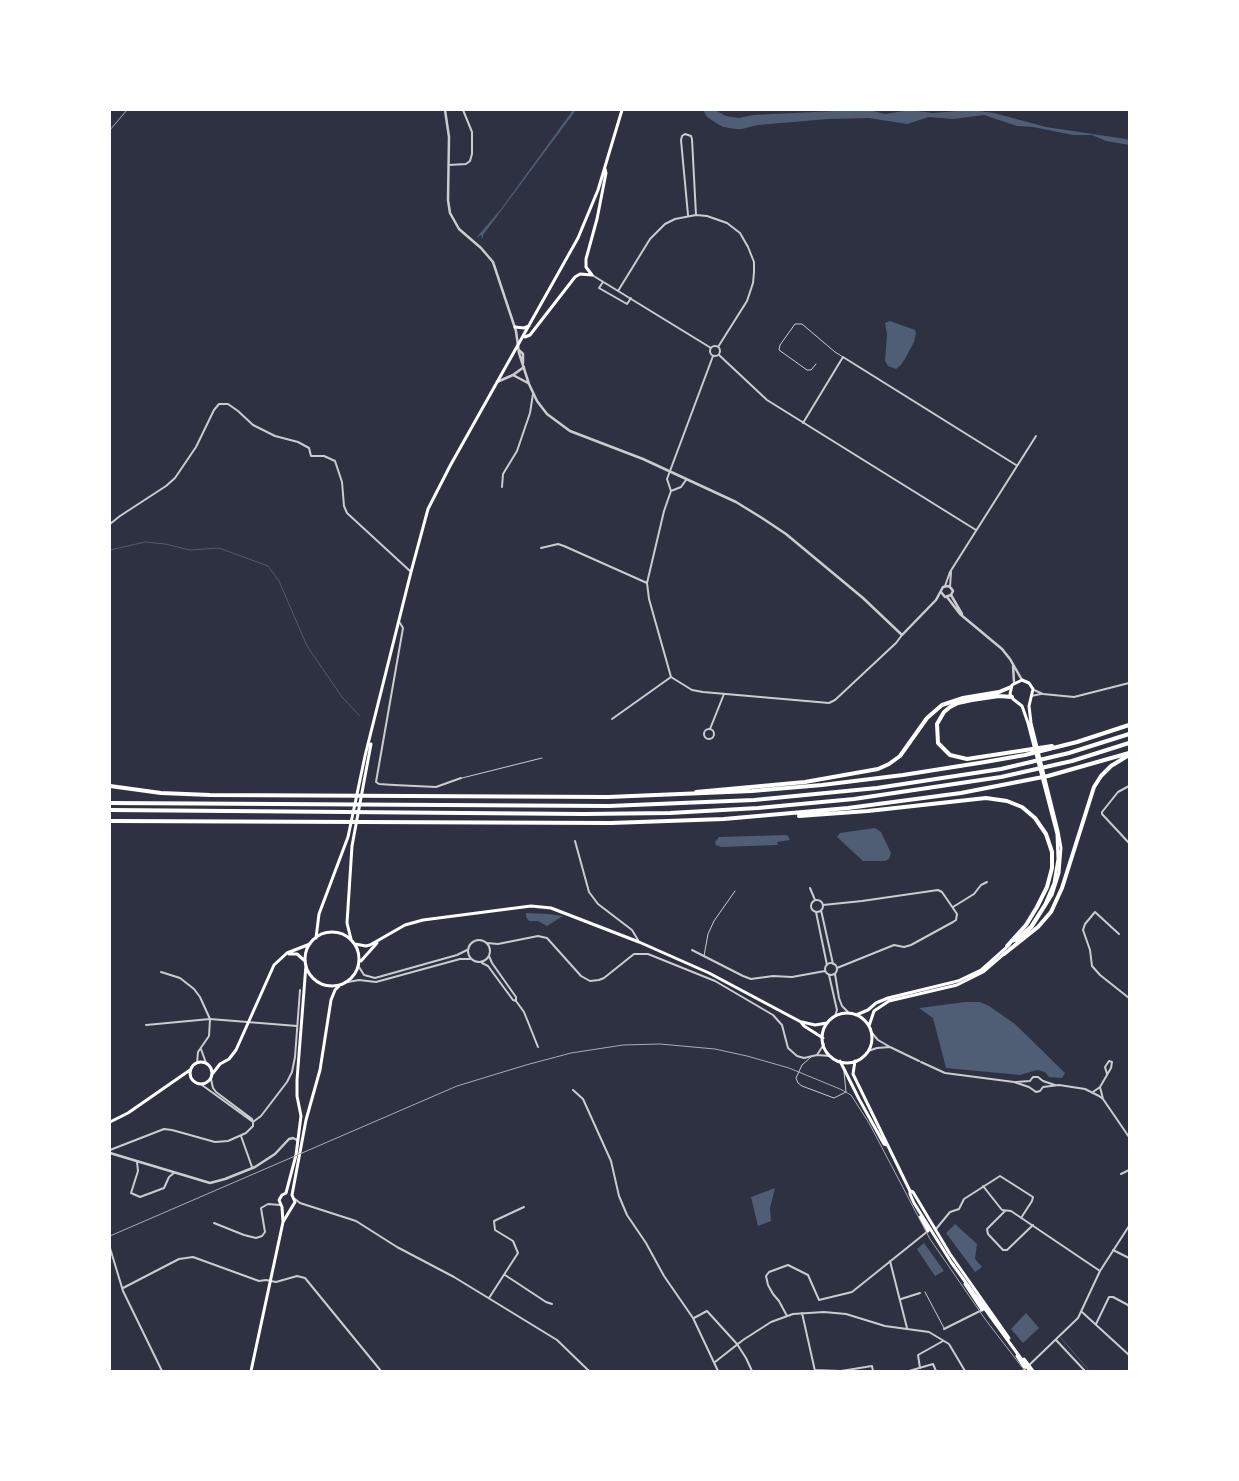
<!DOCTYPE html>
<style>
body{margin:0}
#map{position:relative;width:1239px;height:1481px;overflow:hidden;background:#2d3142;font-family:"Roboto Condensed",sans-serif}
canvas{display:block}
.frame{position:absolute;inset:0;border:111px solid #fff;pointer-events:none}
</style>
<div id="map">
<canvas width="1239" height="1481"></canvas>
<div class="frame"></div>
</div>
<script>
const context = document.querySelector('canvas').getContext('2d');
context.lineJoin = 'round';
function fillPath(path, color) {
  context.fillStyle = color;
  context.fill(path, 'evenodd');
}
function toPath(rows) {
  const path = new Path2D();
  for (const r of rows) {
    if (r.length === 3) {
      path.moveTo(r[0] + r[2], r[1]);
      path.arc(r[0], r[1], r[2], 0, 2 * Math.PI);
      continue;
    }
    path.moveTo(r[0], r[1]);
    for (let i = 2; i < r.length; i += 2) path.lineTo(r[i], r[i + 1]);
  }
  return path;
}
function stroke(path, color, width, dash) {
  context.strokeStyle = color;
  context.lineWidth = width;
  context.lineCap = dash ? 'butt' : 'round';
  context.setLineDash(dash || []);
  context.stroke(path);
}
fillPath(toPath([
 [573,110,576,110,483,235,483,239,481,235,476,238,501,209],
 [703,110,715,110,726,116,739,118,753,115,854,110,873,111,885,114,910,110,933,113,971,110,994,113,1046,127,1126,139,1129,140,1129,145,1106,141,1092,135,1073,135,1033,127,1017,126,984,115,953,119,929,117,907,124,869,118,828,119,758,125,742,129,736,129,723,127,716,123,707,117],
 [890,321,915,330,916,333,914,342,906,357,901,365,896,369,888,366,885,361,887,334,885,323],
 [875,828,881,832,891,853,889,859,885,861,863,861,837,837,840,833],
 [786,835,788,836,790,840,777,842,778,845,721,847,716,845,715,842,719,837],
 [526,913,548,914,563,916,547,926,538,921,529,921,526,917],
 [965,1002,980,1002,989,1006,1015,1024,1065,1073,1062,1078,1049,1077,1045,1072,1037,1070,1020,1075,946,1068,933,1018,919,1008],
 [775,1188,770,1208,771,1221,758,1226,751,1197],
 [955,1224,977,1244,975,1259,982,1267,975,1272,946,1233],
 [924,1243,944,1271,935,1276,917,1249],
 [1026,1313,1039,1328,1023,1343,1011,1329]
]), '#4f5d75');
stroke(toPath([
 [110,550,145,542,165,544,190,550,219,548,268,566,279,581,307,646,342,697,360,716],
 [1061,1338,1088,1369]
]), '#4f5d75', 1);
stroke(toPath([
 [816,364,811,370,807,370,779,350,780,345,795,324,802,324,835,352,843,357],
 [462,778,542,758],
 [704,956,708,934,714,921,735,891],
 [811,1057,802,1065,796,1078,798,1083,802,1086,834,1098,846,1092,844,1072],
 [925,1292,944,1328]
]), '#caccd0', 1);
stroke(toPath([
 [241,1136,252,1167],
 [920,1368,918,1355,943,1341]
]), '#caccd0', 2);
stroke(toPath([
 [449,165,466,164,470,161,472,154,472,132,463,110],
 [688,215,681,140,682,136,685,134,691,136,692,139,696,215],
 [592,275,711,348],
 [603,282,599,288,627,304,631,298],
 [618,291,650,239,665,224,675,219,696,215,707,216,727,223,740,233,748,247,754,262,754,272,753,283,747,301,718,347],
 [715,351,5],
 [719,355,767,400,976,530],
 [803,423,843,357,1016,465],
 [502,487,503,474,517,451,530,413,533,394],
 [671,491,681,487,686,480],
 [110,524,120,516,166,486,175,478,196,447,214,410,219,404,228,404,238,411,253,425,275,436,298,442,309,448,311,456,324,456,335,461,342,482,344,506,347,513,410,571],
 [541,548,558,544,564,546,647,583],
 [945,586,950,572,1036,436],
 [950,587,951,572],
 [400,623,403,628,376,782,379,784,394,785,436,787,461,778],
 [671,677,649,599,647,583,664,511,671,491,667,479,713,356],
 [671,677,692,690,703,692,829,703,835,700,896,643,902,635],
 [1034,690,1043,694,1074,697,1129,683],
 [1031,696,1041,694],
 [612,719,671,677],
 [709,734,5],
 [710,729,724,694],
 [1129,786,1118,792,1102,812,1102,814,1129,843],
 [575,841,589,892,598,904,632,930,638,940],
 [810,888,815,900],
 [817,906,6],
 [823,905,862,901,938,890,942,892,957,914,956,920,953,922,911,945,904,947,894,945,837,968],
 [953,907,974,894,981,885,987,882],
 [821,910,833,964],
 [816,912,827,965],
 [1119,934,1095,912,1085,924,1083,930,1090,950,1092,966,1100,975,1129,998],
 [479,951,11],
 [487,943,498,944,538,936,547,938,581,976,590,981,599,980,604,978,634,954,648,954,715,981,773,1015,782,1025,788,1048,797,1056,804,1058,817,1055,830,1056],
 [692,950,743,976,751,979,773,976,792,977,825,971],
 [489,956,492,963,516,997,516,1001,524,1012,538,1047],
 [482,963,488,966,513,1000,516,1001],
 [831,969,6],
 [359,967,364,975,375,978,457,955,467,950],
 [161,972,180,978,194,989,200,997,210,1019,209,1036,198,1052,197,1063],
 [835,974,839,998,842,1006,849,1013],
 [829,975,837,1010,835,1016],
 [348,982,359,980,376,982,460,959,470,959],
 [146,1025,210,1019,297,1026],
 [872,1033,878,1040,890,1047,919,1061],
 [201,1049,206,1063],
 [868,1051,877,1048,890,1047],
 [817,1055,824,1044],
 [921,1062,945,1073,1014,1082,1029,1087,1036,1092,1040,1091,1043,1087,1059,1085],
 [211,1079,213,1088,216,1092,252,1119,253,1122],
 [1016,1082,1030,1081,1033,1077,1038,1077,1043,1081,1055,1085],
 [202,1085,253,1122],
 [1059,1085,1085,1089,1099,1096,1103,1099,1129,1137],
 [1100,1087,1103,1099],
 [573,1090,583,1099,611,1161,619,1196,627,1215,646,1243,664,1276,693,1318,718,1371],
 [1093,1092,1100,1087,1111,1068,1112,1062,1109,1061,1105,1067,1107,1074],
 [110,1150,164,1129,172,1130,215,1142,228,1141,246,1133,253,1126,253,1122,261,1116,287,1082,292,1072,295,1057,300,990],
 [137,1162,138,1171,131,1193,140,1197,164,1188,169,1177,174,1173],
 [1121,1174,1129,1170],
 [983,1186,1002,1210,1011,1211,1100,1271],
 [295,1199,300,1203,356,1221,397,1247,454,1277,557,1340,589,1371],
 [1005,1211,987,1229,988,1234,1003,1250,1007,1250,1033,1225],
 [214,1223,244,1235,256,1238,262,1236,265,1232,261,1208,268,1204,280,1205],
 [936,1229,950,1212,959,1209,964,1199,1000,1176,1033,1197,1032,1201,1021,1218],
 [110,1248,123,1291,162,1371],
 [1113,1250,1129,1258],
 [890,1261,907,1328],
 [505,1275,546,1302,552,1304],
 [123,1288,179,1259,193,1257,259,1281,266,1280,276,1282,297,1276,305,1278,381,1371],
 [489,1298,518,1253,513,1241,495,1230,494,1221,524,1207],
 [901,1299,920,1293],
 [1082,1312,1129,1355],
 [802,1313,815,1371],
 [787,1316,779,1301,773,1294,768,1285,766,1276,769,1272,788,1265,808,1275,819,1300,852,1292,928,1231],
 [694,1318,707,1311,737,1344,746,1358,752,1371],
 [1096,1324,1109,1297,1113,1297,1128,1305,1129,1307],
 [944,1329,982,1310],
 [1056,1340,1085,1371],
 [715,1362,743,1340,771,1322,793,1314,824,1312,846,1314,885,1326,929,1332,949,1344,965,1371],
 [815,1370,841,1371,872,1366,873,1371],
 [909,1371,933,1364,936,1371],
 [1023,1371,1078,1318,1100,1271,1129,1226]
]), '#caccd0', 2);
stroke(toPath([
 [445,110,449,137,448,200,450,213,459,229,481,248,493,262,516,331,519,353,529,384,537,401,547,414,570,431,643,459,736,502,762,518,786,534,863,598,902,635,936,600,943,587,948,586,951,588,953,591,951,595],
 [520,351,523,354,523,363],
 [513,375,524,367],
 [497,382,513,375,528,383],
 [941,592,945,597,951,595],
 [951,595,962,614],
 [947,597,960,614,1002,649,1010,659,1022,680],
 [1013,666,1014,682],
 [110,1153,210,1183,225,1179,255,1167,275,1154,289,1139,293,1138,297,1140]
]), '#caccd0', 2.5);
stroke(toPath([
 [592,275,586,267,586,259,597,219,606,173,605,169],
 [515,327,524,328,529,326],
 [525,337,530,335,575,277,580,274,592,275],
 [332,959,27],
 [316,938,319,914,348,837,365,756,411,572,428,509,450,466,578,238,598,190,622,110],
 [351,939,347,923,352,846,371,744],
 [1014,941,1031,926,1045,904,1054,883,1058,859,1057,834,1028,723,1022,706,1013,699,1010,694,1012,685,1022,680,1029,683,1033,689,1029,706,1031,723,1058,831,1061,848,1059,873,1052,895,1032,927,1017,942],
 [355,944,366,946,370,945,405,925,423,920,531,906,551,908,639,942,709,973,801,1022,804,1026,823,1038],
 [289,954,297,954,305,961],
 [361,961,377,943],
 [847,1038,25],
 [856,1015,868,1010,876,1003,888,998,958,981,981,970,1009,945],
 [802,1022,815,1025,827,1023],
 [869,1026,874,1011,889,1001,957,985,983,972,1005,953],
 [840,1061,859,1099,884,1144,887,1145],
 [855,1061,853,1074,910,1191,910,1194,914,1203,951,1262,1030,1371],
 [201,1073,11],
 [213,1073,220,1064,229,1059,236,1050,274,965,287,953,310,944],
 [110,1122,128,1113,190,1070],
 [910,1191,913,1192,950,1254,1009,1338],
 [286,1193,296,1155,301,1116,297,1096,297,1080,306,965],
 [920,1217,928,1231],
 [283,1222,282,1207,279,1200,282,1195,286,1193],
 [965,1284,982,1310,985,1308],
 [1017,1356,1024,1367],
 [1024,1359,1033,1371],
 [251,1371,283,1222,295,1202,292,1195,306,1120,320,1070,331,1000,335,990,339,986]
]), '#fff', 3);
stroke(toPath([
 [1012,697,999,696,972,700,958,703,950,707,944,712,937,724,938,743,950,755,967,759,1052,746],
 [110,786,161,793,210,795,608,797,752,791,822,785,903,775,985,762,1025,755,1077,742,1129,725],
 [696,792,805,782,878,769,889,764,900,756,927,718,942,705,963,698,999,692,1011,687],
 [110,803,609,806,754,800,877,788,1001,769,1069,753,1129,734],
 [110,810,583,814,670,813,758,808,854,799,1001,777,1072,761,1129,743],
 [799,816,868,811,986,798,1007,801,1022,807,1035,818,1046,834,1052,852,1052,868,1047,887,1037,907,1026,925,1007,946],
 [110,821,611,823,724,819,848,808,961,793,1048,776,1129,753],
 [1004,954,1038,927,1051,912,1062,888,1094,787,1101,776,1111,766,1129,755]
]), '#fff', 4);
stroke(toPath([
 [110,1236,457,1086,526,1065,571,1053,623,1045,660,1044,715,1049,747,1056,789,1068,840,1089,851,1095,869,1123,930,1239,985,1319,1025,1371]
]), '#abadb3', 1);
stroke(toPath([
 [110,130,127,110]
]), '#abadb3', 1);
</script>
